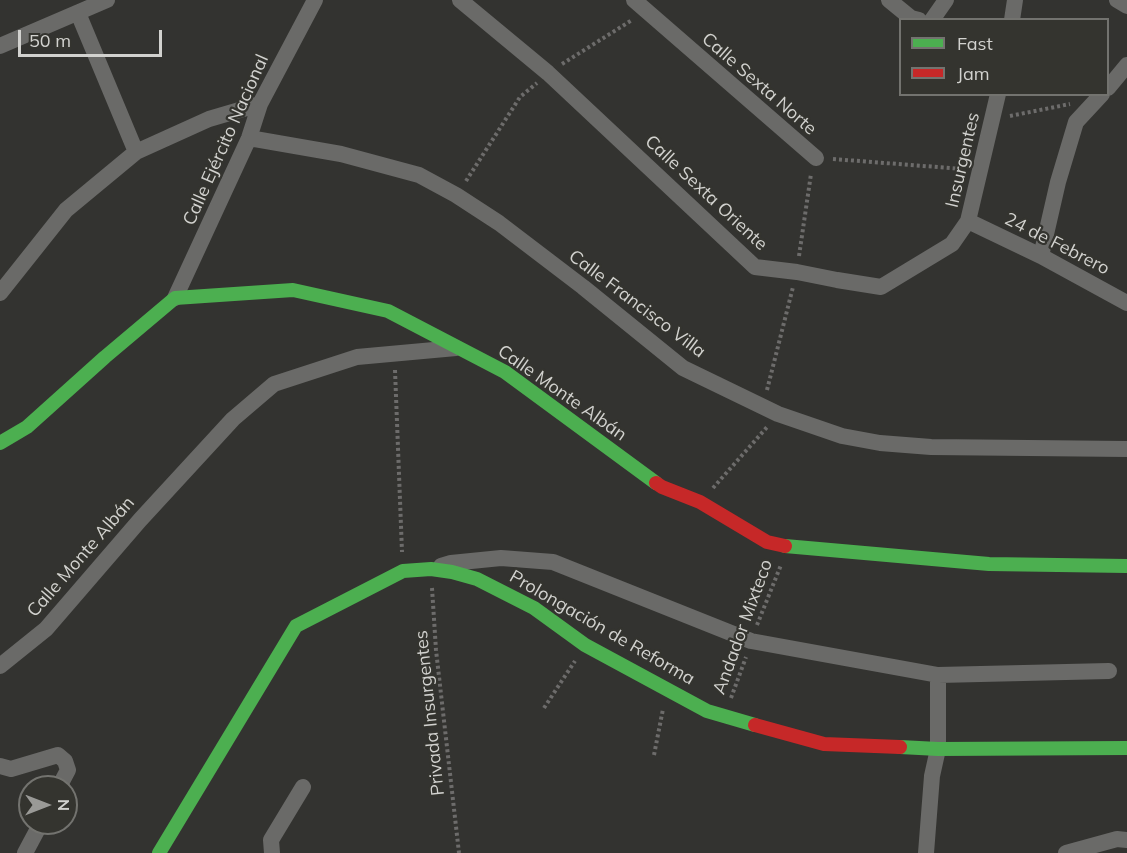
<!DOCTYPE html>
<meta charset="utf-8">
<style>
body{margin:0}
#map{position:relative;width:1127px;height:853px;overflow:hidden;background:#333330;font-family:Mulish,sans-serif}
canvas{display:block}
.legend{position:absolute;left:899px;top:18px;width:210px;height:78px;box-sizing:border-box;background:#34342f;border:2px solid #73736f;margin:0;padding:8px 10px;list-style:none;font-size:18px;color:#d2d2cf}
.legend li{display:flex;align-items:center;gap:12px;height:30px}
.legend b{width:30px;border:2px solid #73736f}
.north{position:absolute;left:18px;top:775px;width:60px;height:60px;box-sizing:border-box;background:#34342f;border:2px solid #73736f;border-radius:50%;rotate:90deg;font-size:16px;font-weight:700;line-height:24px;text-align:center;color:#d2d2cf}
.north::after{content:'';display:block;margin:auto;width:21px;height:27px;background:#9a9a97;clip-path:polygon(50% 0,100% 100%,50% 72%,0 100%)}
.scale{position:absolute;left:18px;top:30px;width:144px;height:27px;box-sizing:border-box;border:3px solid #d2d2cf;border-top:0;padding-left:8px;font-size:18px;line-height:21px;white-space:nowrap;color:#d2d2cf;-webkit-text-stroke:4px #34342f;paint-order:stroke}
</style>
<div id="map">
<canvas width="1127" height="853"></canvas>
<ul class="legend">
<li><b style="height:8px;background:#4caf50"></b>Fast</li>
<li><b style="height:8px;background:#c62828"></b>Jam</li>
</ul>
<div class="north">N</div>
<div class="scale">50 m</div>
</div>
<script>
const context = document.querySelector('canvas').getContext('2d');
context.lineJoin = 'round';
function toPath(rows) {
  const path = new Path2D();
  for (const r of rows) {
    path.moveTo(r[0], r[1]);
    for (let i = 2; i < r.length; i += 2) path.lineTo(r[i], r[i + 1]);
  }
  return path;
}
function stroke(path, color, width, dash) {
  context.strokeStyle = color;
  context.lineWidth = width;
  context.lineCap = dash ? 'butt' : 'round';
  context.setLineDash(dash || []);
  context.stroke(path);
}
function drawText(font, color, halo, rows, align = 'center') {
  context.font = font + ' Mulish,sans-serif';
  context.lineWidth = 4.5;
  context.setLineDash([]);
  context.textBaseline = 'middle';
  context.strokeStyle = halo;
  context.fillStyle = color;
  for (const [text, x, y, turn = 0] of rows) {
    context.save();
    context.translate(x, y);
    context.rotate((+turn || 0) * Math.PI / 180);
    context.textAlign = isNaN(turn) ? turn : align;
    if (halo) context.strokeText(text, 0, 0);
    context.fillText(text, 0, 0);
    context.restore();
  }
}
stroke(toPath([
 [562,64,632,20],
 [1010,116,1070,104],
 [833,159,963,169],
 [466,181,520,97,537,83],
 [799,256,811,174],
 [395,370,402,552],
 [767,390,793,287],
 [713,488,768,426],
 [432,588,436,650,459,853],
 [757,625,781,565],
 [731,698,746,657],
 [544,708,575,661],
 [654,755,663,709]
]), '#6d6c6b', 4, [3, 3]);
stroke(toPath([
 [460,0,548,73,755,267,797,272,837,280,881,287,952,244,968,221,998,94],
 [634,0,816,158],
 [889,0,911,18,919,20],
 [1117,0,1127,6],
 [78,13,136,152],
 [932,20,946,0],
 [1012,20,1015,0],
 [0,46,107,0],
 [1108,88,1127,65],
 [249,138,341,154,419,175,456,195,499,223,583,287,683,368,778,414,842,436,880,443,931,447,1127,449],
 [968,221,1041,256,1127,303],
 [1041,256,1058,182,1076,122,1102,94],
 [0,293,66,210,136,152,209,119,260,104],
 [175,298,249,138,260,104,315,0],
 [441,566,451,563,501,558,553,562,751,641,938,675,1109,671],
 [0,666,46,629,140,520,233,419,274,384,357,357,456,348],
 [0,766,11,769,58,755,65,761,68,770,59,787],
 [25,853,41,823],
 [272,853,271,840,303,787],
 [926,853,932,776,938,749,938,675],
 [1066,853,1117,839,1127,840]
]), '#6a6a68', 16);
stroke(toPath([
 [0,443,27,427,105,357,175,298,293,290,388,311,505,372,656,483],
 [785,546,989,564,1127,566],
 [900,747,938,749,1127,748],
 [159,853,296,626,403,571,431,569,452,572,477,579,534,608,585,645,707,711,755,725]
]), '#4caf50', 14);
stroke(toPath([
 [656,483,662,487,700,502,767,542,785,546],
 [755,725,824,744,900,747]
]), '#c62828', 14);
drawText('18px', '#d2d2cf', '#34342f', [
 ["Calle Sexta Norte",759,84,41],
 ["Calle Ejército Nacional",226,140,-66],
 ["Insurgentes",963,160,-77],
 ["Calle Sexta Oriente",706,193,43],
 ["24 de Febrero",1057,244,27],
 ["Calle Francisco Villa",637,304,37],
 ["Calle Monte Albán",562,393,35],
 ["Calle Monte Albán",81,557,-49],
 ["Andador Mixteco",743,627,-70],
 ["Prolongación de Reforma",602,628,30],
 ["Privada Insurgentes",430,713,-96]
]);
</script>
